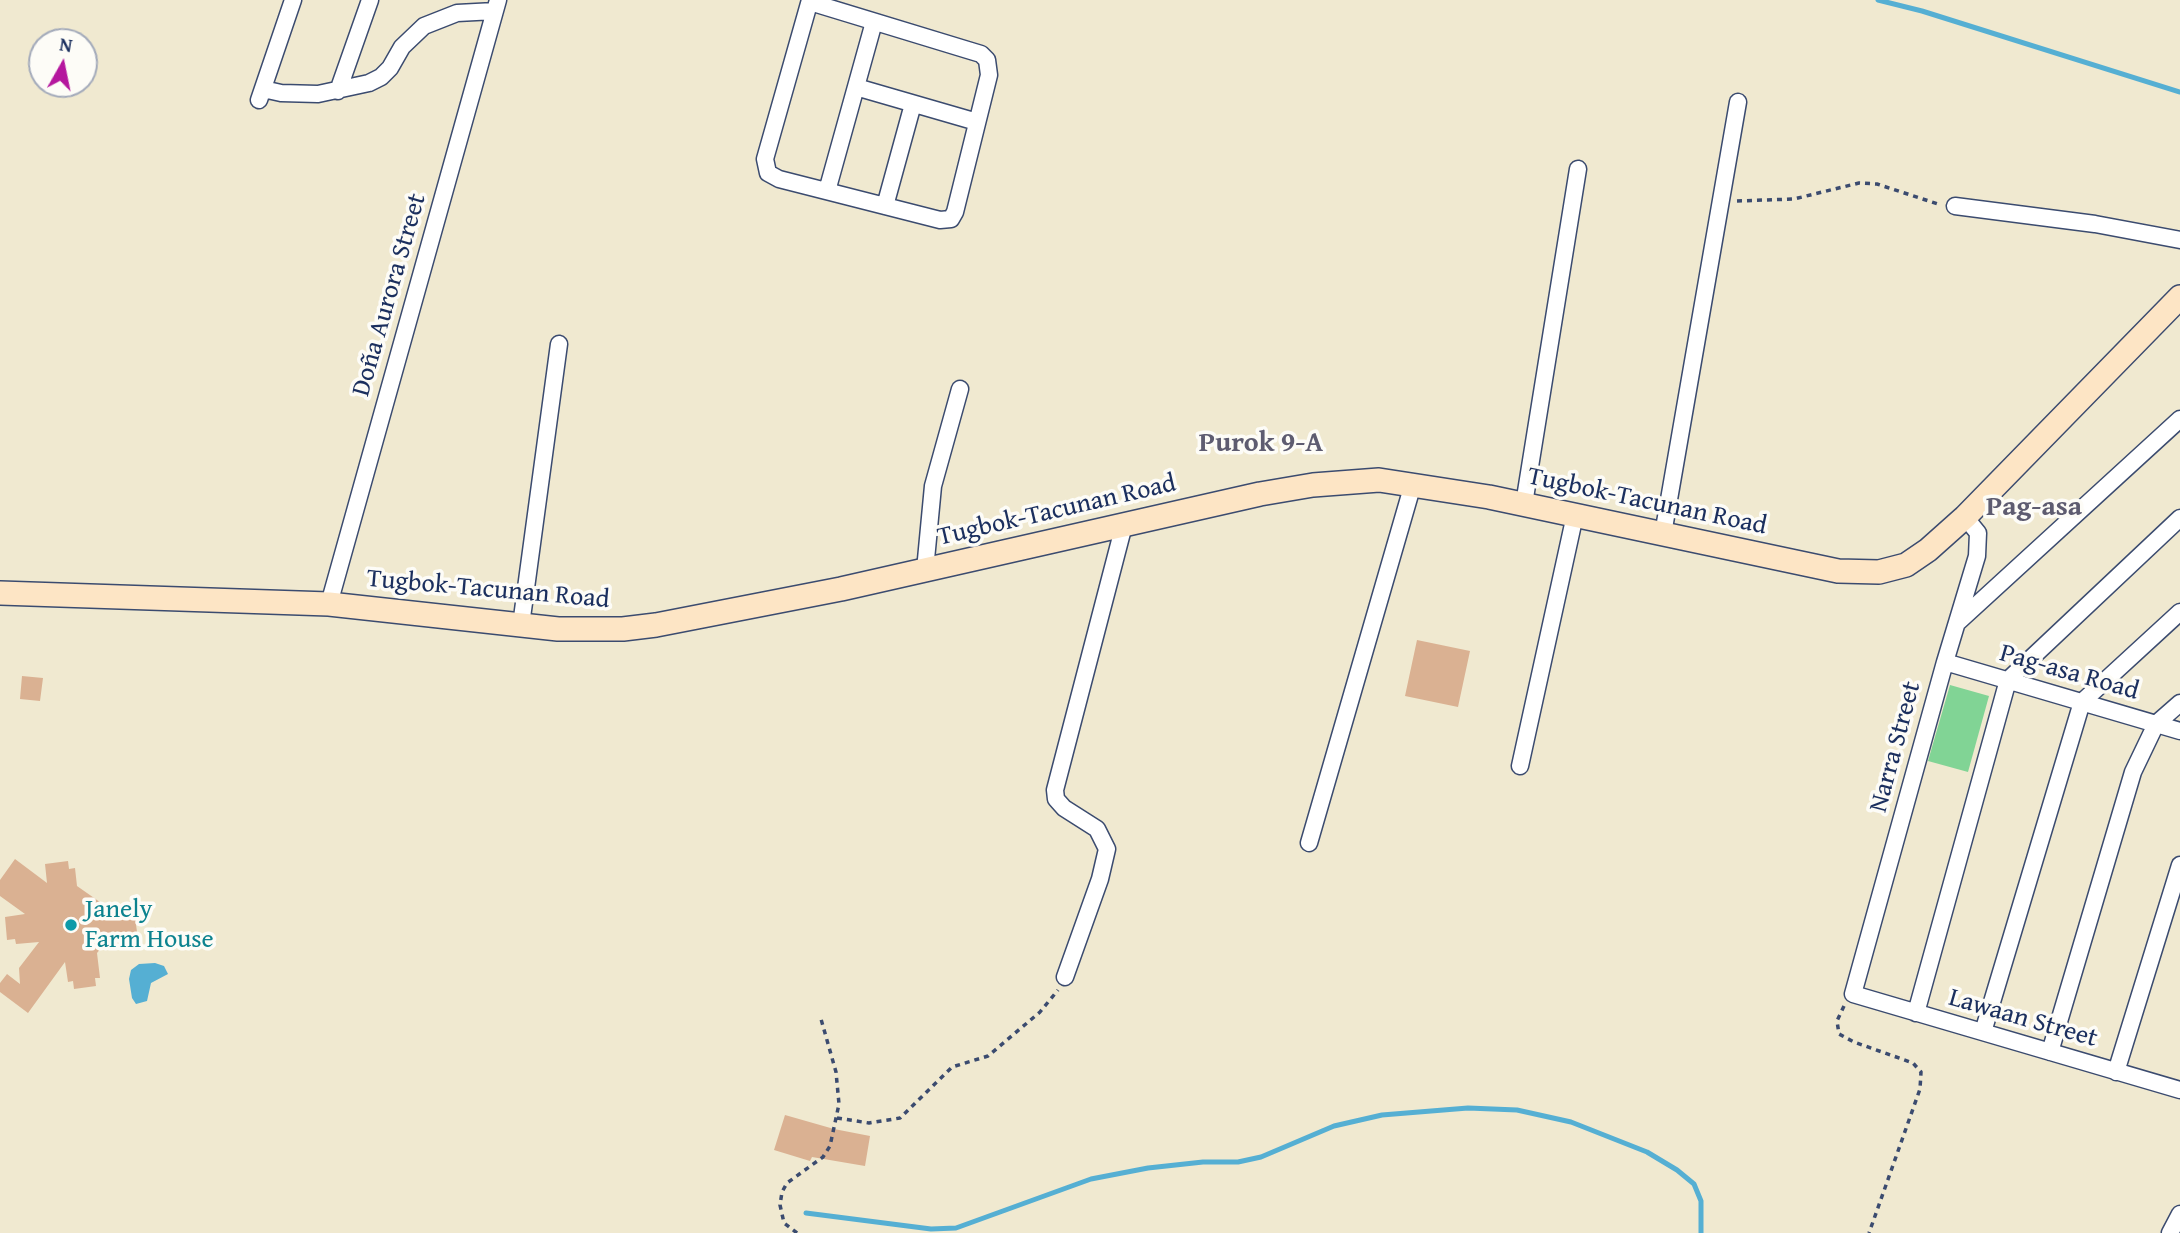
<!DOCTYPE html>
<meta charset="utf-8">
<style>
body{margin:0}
#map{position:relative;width:2180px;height:1233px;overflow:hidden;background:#f0e9d0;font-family:"Gentium Book Plus",serif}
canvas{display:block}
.north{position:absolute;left:28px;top:28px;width:70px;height:70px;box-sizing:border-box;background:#fdfcf7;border:2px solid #a3aaba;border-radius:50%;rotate:9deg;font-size:19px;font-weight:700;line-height:28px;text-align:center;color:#1b2f5e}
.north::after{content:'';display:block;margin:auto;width:24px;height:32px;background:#b5179e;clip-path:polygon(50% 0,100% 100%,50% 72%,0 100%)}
</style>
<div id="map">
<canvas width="2180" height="1233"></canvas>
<div class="north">N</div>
</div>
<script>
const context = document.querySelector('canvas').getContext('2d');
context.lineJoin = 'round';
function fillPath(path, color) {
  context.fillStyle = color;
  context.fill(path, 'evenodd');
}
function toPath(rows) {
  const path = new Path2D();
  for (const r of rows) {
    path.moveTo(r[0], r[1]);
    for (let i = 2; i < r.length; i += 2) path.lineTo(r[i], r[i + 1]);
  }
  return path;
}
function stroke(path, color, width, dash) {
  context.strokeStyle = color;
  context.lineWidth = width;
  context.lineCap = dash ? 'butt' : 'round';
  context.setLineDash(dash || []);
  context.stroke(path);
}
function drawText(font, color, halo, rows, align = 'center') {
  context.font = font + ' "Gentium Book Plus",serif';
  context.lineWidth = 7;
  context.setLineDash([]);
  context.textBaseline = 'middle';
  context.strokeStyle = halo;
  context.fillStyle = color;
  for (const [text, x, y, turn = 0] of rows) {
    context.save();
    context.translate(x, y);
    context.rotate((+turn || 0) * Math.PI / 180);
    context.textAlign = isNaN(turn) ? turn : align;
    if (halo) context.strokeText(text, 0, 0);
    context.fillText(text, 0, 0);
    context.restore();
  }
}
fillPath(toPath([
 [1950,685,1989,696,1968,772,1928,761]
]), '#81d495');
fillPath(toPath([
 [155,963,164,966,168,974,151,983,147,1001,136,1004,132,998,129,979,131,970,139,964]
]), '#55afd3');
stroke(toPath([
 [1878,0,1922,11,2180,92],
 [806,1213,931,1229,956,1228,1091,1179,1148,1168,1203,1162,1238,1162,1261,1157,1334,1126,1382,1115,1468,1108,1517,1110,1571,1122,1647,1152,1677,1170,1694,1184,1701,1201,1701,1233]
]), '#55afd3', 5);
fillPath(toPath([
 [1417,640,1470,651,1458,707,1405,696],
 [22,676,43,678,40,701,20,699],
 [15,859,47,883,45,864,68,861,69,869,75,868,77,886,107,907,126,905,126,910,134,909,137,932,129,933,130,939,106,941,102,947,97,953,100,978,95,978,96,986,74,989,73,981,68,982,65,962,28,1013,0,992,0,983,7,974,20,984,19,968,39,942,16,944,15,939,7,940,5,917,25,914,0,896,0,880],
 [785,1115,834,1129,870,1136,865,1166,812,1157,810,1161,774,1150]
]), '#dab192');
const street = toPath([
 [810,2,971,51,981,54,987,60,989,75,955,212,951,219,940,220,779,179,768,173,765,159,810,0],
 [856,87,977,122],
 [263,89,281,93,318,94,369,83,381,77,390,68,402,47,424,26,457,13,495,11],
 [338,91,370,0],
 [259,100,293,0],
 [827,191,874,22],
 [885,206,913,104],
 [1955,206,2095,224,2180,240],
 [1524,504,1578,169],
 [1965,517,1978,533,1977,556,1945,662,1853,994,2180,1090],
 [1663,534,1738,102],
 [925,570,933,486,960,389],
 [329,604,498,0],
 [1957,623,2180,419],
 [521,625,559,344],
 [1945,662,2180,731],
 [1520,766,1575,515],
 [1309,843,1413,484],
 [1065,977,1100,879,1107,849,1097,829,1064,808,1056,799,1055,790,1124,525],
 [1916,1013,2008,680,2180,518],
 [1983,1032,2082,702,2180,612],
 [2050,1052,2133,772,2156,724,2180,703],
 [2116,1072,2180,865],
 [2170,1233,2180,1214]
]);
const secondary = toPath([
 [0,593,329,604,558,629,623,629,656,625,841,589,1260,494,1313,485,1379,480,1489,497,1838,571,1879,572,1906,565,1928,550,1965,517,2180,297]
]);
stroke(street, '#3b4b6f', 19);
stroke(secondary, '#3b4b6f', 26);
stroke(toPath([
 [1737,201,1794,199,1859,183,1877,184,1941,205],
 [1844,1006,1837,1021,1839,1034,1854,1042,1913,1063,1921,1072,1920,1089,1869,1233],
 [837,1118,869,1123,900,1118,952,1067,988,1056,1040,1012,1058,990],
 [797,1233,784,1223,780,1205,782,1192,787,1183,823,1157,830,1146,839,1104,836,1072,821,1019]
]), '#3b4b6f', 3.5, [5, 5]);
stroke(street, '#fff', 16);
stroke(secondary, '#fde5c5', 23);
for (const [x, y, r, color] of [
 [71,925,7,"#0f9aa8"]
]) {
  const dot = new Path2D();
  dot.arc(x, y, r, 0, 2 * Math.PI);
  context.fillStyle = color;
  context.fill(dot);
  stroke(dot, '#fdfcf7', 2.5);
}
drawText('26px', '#1b2f5e', '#fdfcf7', [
 ["Doña Aurora Street",390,295,-74],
 ["Tugbok-Tacunan Road",1647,502,12],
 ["Tugbok-Tacunan Road",1057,511,-13],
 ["Tugbok-Tacunan Road",488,590,5],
 ["Pag-asa Road",2069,673,16],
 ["Narra Street",1896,747,-75],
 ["Lawaan Street",2023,1019,16]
]);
drawText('26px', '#0d838f', '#fdfcf7', [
 ["Janely",85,910],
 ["Farm House",85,940]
], 'left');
drawText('bold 28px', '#5e5c70', '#fdfcf7', [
 ["Purok 9-A",1261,444],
 ["Pag-asa",2034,508]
]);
</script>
